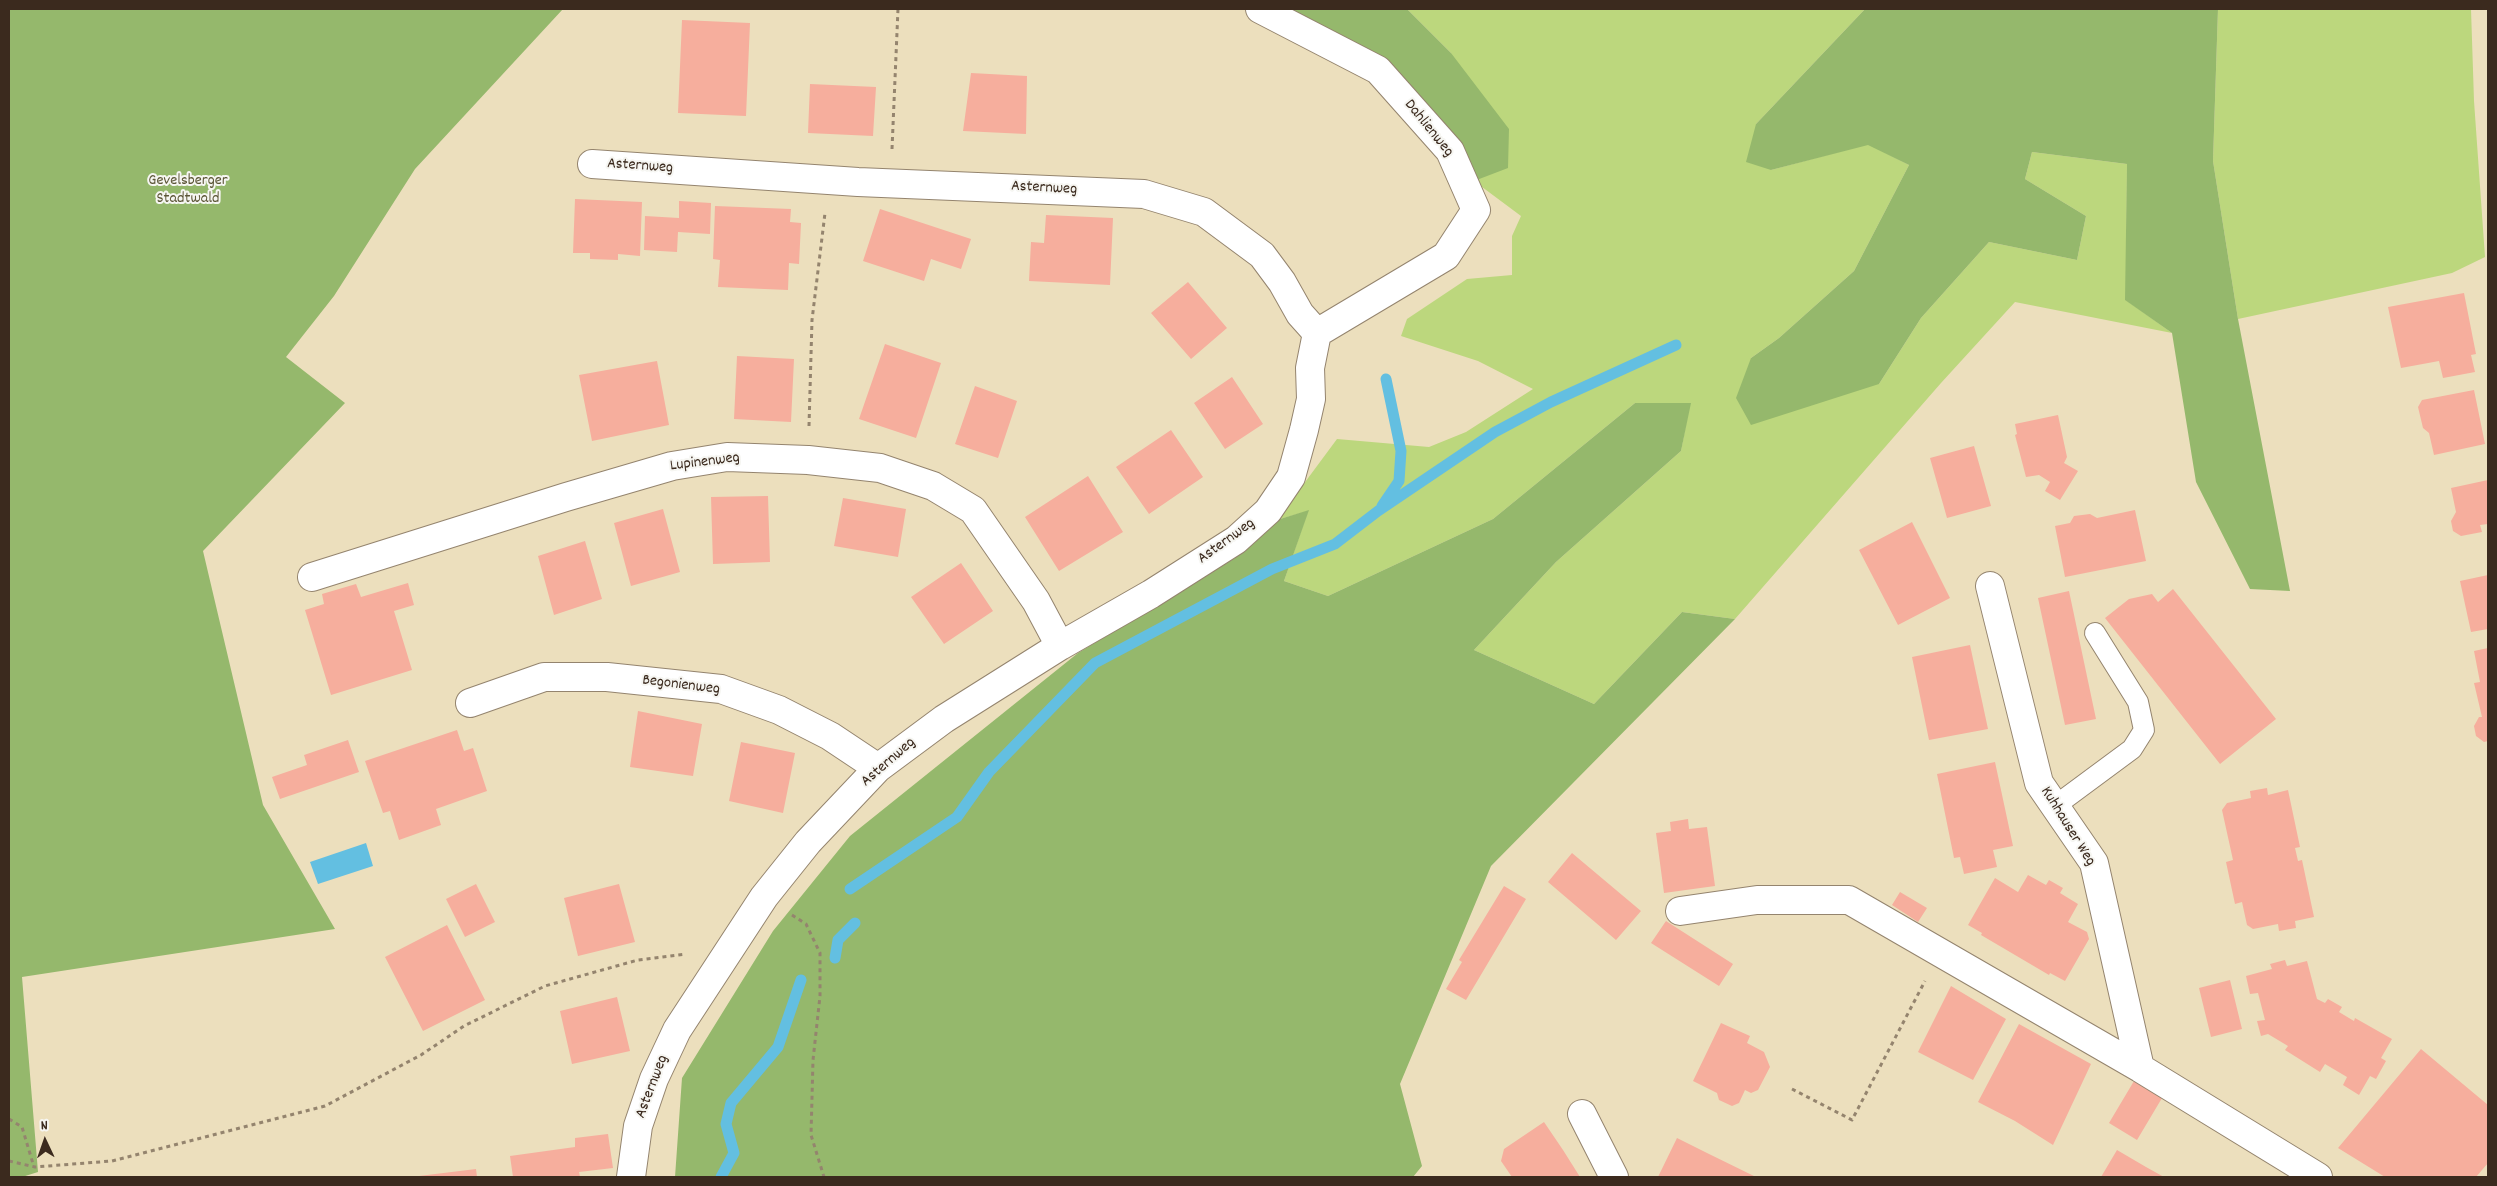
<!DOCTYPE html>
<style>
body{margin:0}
#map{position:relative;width:2497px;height:1186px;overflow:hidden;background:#ecdfbd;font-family:Dekko,sans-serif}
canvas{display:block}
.frame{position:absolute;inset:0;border:10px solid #3b2a1e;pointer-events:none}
.north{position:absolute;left:20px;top:1116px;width:50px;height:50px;-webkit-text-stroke:4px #f6f6f2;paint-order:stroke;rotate:357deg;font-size:14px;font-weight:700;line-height:20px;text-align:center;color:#3b2a1e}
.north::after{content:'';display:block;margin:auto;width:18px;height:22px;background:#3b2a1e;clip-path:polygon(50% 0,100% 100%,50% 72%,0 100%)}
</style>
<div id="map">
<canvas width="2497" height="1186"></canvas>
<div class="frame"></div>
<div class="north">N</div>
</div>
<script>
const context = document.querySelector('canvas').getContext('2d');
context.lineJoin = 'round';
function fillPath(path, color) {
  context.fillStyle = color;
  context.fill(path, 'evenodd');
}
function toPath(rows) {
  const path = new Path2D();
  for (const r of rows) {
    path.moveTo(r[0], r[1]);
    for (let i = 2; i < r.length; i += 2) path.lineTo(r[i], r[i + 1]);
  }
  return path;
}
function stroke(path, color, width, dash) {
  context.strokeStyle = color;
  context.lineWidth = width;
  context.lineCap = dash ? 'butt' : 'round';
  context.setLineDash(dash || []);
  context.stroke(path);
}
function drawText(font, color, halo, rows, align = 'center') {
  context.font = font + ' Dekko,sans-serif';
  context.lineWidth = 4;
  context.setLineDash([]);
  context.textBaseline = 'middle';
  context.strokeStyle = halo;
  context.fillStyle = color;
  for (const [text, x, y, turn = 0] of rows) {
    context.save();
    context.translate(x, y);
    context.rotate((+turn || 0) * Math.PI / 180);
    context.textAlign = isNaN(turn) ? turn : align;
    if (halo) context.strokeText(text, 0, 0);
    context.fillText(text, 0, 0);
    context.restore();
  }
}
fillPath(toPath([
 [1407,9,1865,9,1756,124,1771,170,1868,144,1909,165,1854,271,1779,338,1751,358,1879,384,1921,318,1989,242,2077,260,2086,216,2025,179,2032,152,2127,164,2126,300,2172,333,2015,302,1941,383,1735,619,1682,612,1594,704,1474,650,1556,562,1681,451,1690,403,1635,403,1493,519,1328,596,1284,581,1308,511,1277,520,1337,439,1429,447,1466,432,1533,389,1478,361,1401,336,1407,319,1467,279,1512,275,1512,236,1521,216,1474,181,1451,53],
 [2218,9,2471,9,2474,101,2485,257,2452,273,2238,319,2213,161]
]), '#bcd77d');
fillPath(toPath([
 [9,9,563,9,415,169,334,296,286,357,345,403,203,551,263,805,335,929,22,977,38,1172,22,1177,9,1177],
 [1266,9,1407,9,1451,53,1509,129,1508,168,1474,181,1400,96],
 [1865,9,2218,9,2213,161,2238,319,2290,591,2250,589,2196,482,2172,333,2125,300,2127,164,2032,152,2025,179,2086,216,2077,260,1989,242,1921,318,1879,384,1751,425,1736,398,1751,358,1779,338,1854,271,1909,165,1868,145,1771,170,1746,162,1756,124],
 [1635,403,1691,403,1681,451,1556,562,1474,650,1594,704,1682,612,1735,619,1491,866,1400,1084,1422,1166,1413,1177,675,1177,682,1078,773,931,850,836,1078,653,1235,558,1277,520,1309,510,1284,581,1328,596,1493,519]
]), '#95b86c');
fillPath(toPath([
 [366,843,373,866,318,884,310,862]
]), '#63bfe1');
stroke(toPath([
 [1382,506,1399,481,1401,451,1386,379],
 [850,889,957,817,989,772,1095,663,1272,569,1335,544,1378,511,1495,432,1551,402,1676,345],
 [835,958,838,940,855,923],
 [721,1177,734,1153,726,1124,731,1103,778,1047,801,980]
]), '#63bfe1', 11);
fillPath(toPath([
 [682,20,750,23,746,116,678,113],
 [971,73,1027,76,1026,134,963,131],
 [810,84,876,87,873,136,808,133],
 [575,199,642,202,640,256,618,254,618,260,590,259,590,253,573,253],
 [679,201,711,203,710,234,678,232,677,252,644,250,645,216,679,218],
 [715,206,791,209,790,222,801,223,799,264,789,263,788,290,718,287,720,260,713,259],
 [880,209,971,239,961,269,931,259,924,281,863,261],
 [1046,215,1113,218,1110,285,1029,281,1031,242,1044,243],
 [1188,282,1227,328,1191,359,1151,313],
 [2464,293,2476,354,2471,355,2475,372,2443,378,2439,361,2401,368,2388,307],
 [885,344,941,363,916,438,859,419],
 [737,356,794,359,791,422,734,419],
 [657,361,669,425,592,441,579,375],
 [1232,377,1263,424,1225,449,1194,403],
 [975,386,1017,401,998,458,955,444],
 [2474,390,2485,444,2434,455,2429,433,2423,428,2418,407,2422,400],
 [2058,415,2067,457,2064,463,2078,471,2060,500,2045,491,2050,482,2039,475,2026,477,2015,435,2017,434,2015,424],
 [1171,430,1203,477,1149,514,1116,467],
 [1974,446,1991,506,1947,518,1930,458],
 [1088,476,1123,532,1059,571,1025,517],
 [2488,480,2488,524,2480,525,2482,532,2461,536,2453,531,2451,521,2456,512,2451,488],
 [768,496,770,562,713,564,711,497],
 [843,498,906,509,898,557,834,546],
 [663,509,680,572,631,586,614,523],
 [2135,510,2146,561,2065,577,2055,526,2070,523,2074,516,2090,514,2097,518],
 [1912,522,1950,598,1898,625,1859,550],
 [585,541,602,599,554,615,538,556],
 [961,563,993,611,944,644,911,597],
 [2488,575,2488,629,2471,632,2460,581],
 [408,583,414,605,394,611,412,670,331,695,305,610,324,604,322,594,356,584,361,597],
 [2173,589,2276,719,2220,764,2105,618,2129,599,2152,594,2158,602],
 [2069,591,2096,719,2065,725,2038,598],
 [1970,645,1988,729,1929,740,1912,657],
 [2488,648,2488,741,2484,742,2476,736,2474,726,2479,717,2482,717,2474,683,2480,682,2474,651],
 [638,711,702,724,693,776,630,767],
 [457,730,464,751,473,748,487,791,436,809,441,825,399,840,390,811,383,813,365,761],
 [348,740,359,772,280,799,272,777,307,765,304,755],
 [741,742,795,753,783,813,729,801],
 [1995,762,2013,846,1993,850,1997,867,1964,874,1960,857,1954,858,1937,774],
 [2267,788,2268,795,2288,790,2300,847,2295,848,2298,861,2302,860,2314,917,2295,921,2296,928,2279,931,2278,924,2253,929,2247,925,2242,902,2235,904,2226,862,2233,860,2222,810,2227,803,2251,798,2250,791],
 [1688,819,1689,829,1707,827,1715,886,1664,893,1656,833,1671,831,1670,822],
 [1572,853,1641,911,1616,940,1548,882],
 [2028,875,2046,885,2049,880,2063,888,2060,893,2078,904,2068,922,2087,932,2089,939,2065,981,2050,973,2049,975,1981,935,1982,933,1968,925,1995,878,2018,892],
 [476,884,495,922,465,937,446,899],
 [619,884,635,942,578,956,564,898],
 [1504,886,1526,899,1466,1000,1446,989,1462,962,1459,960],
 [1900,892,1927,908,1918,922,1892,905],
 [1666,921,1733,964,1719,986,1651,943],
 [447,925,485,1000,423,1031,385,957],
 [2285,960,2287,966,2307,961,2317,999,2325,1003,2328,999,2342,1007,2339,1012,2354,1021,2355,1018,2392,1039,2381,1058,2386,1061,2376,1079,2370,1076,2359,1095,2343,1085,2347,1077,2325,1064,2320,1072,2285,1050,2288,1046,2268,1034,2261,1036,2257,1021,2265,1020,2258,993,2250,994,2246,976,2272,969,2270,964],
 [2230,980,2242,1029,2211,1037,2199,988],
 [1951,986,2006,1019,1973,1080,1918,1052],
 [617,997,630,1051,572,1064,560,1011],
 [1721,1023,1750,1036,1747,1043,1764,1052,1770,1067,1758,1090,1751,1093,1745,1090,1739,1103,1732,1106,1719,1100,1717,1093,1693,1081],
 [2019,1024,2091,1064,2053,1145,2015,1121,1978,1102],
 [2421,1049,2488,1105,2488,1163,2476,1177,2385,1177,2338,1148],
 [2134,1081,2162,1098,2137,1140,2109,1123],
 [1544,1122,1563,1150,1580,1177,1512,1177,1501,1161,1504,1149],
 [608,1134,613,1168,579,1172,580,1177,513,1177,510,1156,575,1147,575,1138],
 [1677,1138,1707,1153,1756,1177,1658,1177],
 [2117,1150,2146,1167,2164,1177,2101,1177],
 [476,1169,477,1177,419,1177,419,1176]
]), '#f6ae9d');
const lane = toPath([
 [2055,806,2132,749,2144,730,2138,702,2095,633]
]);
const street = toPath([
 [1260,9,1378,70,1450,151,1476,210,1446,256,1317,333],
 [592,164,858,182,1144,194,1204,212,1262,255,1282,282,1300,314,1317,333,1310,368,1311,399,1304,430,1291,477,1268,511,1236,540,1151,594,1060,646,944,719,878,768,808,842,764,897,677,1030,654,1079,638,1126,631,1177],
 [312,577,566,497,672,466,727,457,808,460,880,468,933,486,973,510,1036,601,1060,646],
 [1990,586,2039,783,2094,863,2140,1068],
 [470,703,544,677,607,677,721,689,779,710,830,736,878,768],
 [1680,911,1757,900,1849,900,2140,1068,2318,1177],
 [1582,1114,1614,1177]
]);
stroke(lane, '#94846e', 22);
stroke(street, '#94846e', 30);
stroke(toPath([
 [892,149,898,9],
 [809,426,812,320,825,213],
 [792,915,806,924,820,953,820,996,813,1060,811,1135,824,1177],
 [1792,1089,1852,1120,1925,981],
 [9,1119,22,1127,34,1167],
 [9,1161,35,1167,112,1161,325,1106,421,1055,464,1026,545,986,638,960,686,954]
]), '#94846e', 3, [4, 4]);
stroke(lane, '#fff', 20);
stroke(street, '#fff', 28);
drawText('16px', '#3b2a1e', '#f6f6f2', [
 ["Dahlienweg",1428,129,51],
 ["Asternweg",640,167,4],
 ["Asternweg",1044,189,3],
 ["Lupinenweg",705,463,-7],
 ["Asternweg",1227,542,-36],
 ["Begonienweg",681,686,7],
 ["Asternweg",889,763,-41],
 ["Kuhhauser Weg",2067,827,58],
 ["Asternweg",653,1087,-69]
]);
drawText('16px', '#5b5536', '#f6f6f2', [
 ["Gevelsberger",188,182],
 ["Stadtwald",188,200]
]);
</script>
